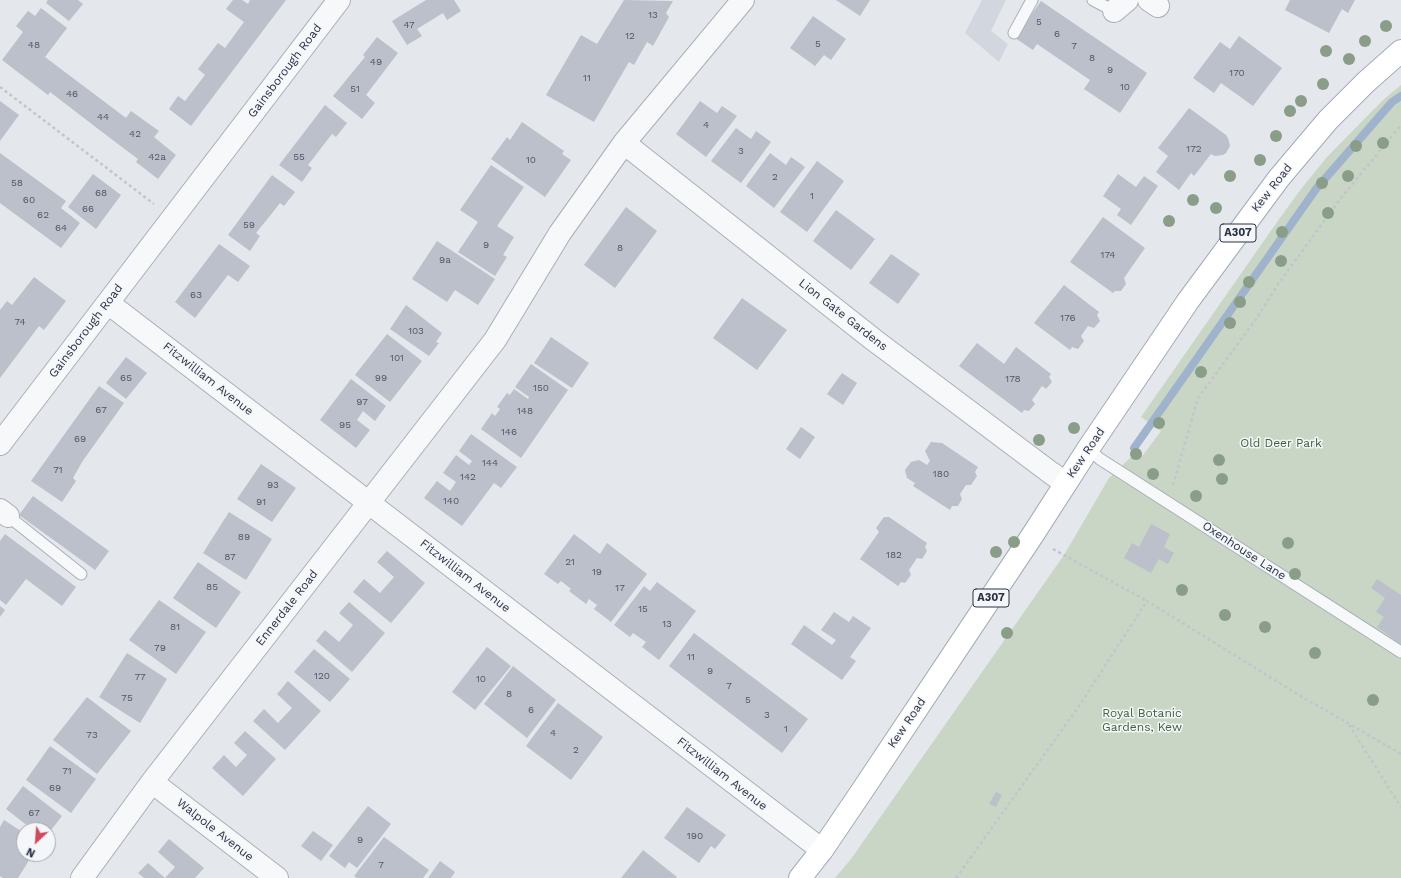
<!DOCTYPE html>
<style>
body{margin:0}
#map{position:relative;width:1401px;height:878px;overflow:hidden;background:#e4e7ec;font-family:"Work Sans",sans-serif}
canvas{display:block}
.north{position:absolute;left:16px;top:822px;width:40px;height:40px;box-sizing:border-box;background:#f4f6f9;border:1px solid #a4a8b1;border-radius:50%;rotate:206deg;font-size:11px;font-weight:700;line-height:16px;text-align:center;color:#2b3445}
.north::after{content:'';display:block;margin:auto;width:14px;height:18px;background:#d1495b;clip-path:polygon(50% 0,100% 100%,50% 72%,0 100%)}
</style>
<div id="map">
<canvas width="1401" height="878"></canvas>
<div class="north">N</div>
</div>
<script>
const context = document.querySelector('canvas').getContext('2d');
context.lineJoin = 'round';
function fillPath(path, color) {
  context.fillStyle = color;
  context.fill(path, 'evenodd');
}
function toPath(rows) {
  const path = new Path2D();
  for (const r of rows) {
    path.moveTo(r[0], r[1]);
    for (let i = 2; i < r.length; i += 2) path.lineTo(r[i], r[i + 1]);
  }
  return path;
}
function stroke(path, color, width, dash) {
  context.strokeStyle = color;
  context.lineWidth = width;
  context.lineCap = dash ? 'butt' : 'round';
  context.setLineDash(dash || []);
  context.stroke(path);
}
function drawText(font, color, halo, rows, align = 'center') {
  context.font = font + ' "Work Sans",sans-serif';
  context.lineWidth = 3;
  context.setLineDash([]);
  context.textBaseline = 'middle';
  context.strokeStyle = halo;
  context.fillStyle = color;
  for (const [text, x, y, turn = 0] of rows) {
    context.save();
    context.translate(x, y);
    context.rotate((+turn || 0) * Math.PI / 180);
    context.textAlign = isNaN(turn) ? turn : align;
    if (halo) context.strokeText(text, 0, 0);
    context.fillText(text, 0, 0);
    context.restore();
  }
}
fillPath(toPath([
 [982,0,1006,0,991,31,1008,44,999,62,965,33]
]), '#d2d6de');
fillPath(toPath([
 [1401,85,1401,878,835,878,851,859,1064,555,1109,478,1131,457,1143,455,1161,431,1141,417,1277,222,1301,189,1327,157,1383,100]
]), '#c9d6c5');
stroke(toPath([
 [1134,448,1316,189,1392,102,1401,96]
]), '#9fb4cc', 8);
fillPath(toPath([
 [48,0,78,0,83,4,69,21,46,3],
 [233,0,242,0,248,4,250,0,286,0,191,126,169,109,178,96,185,101,205,75,198,69,218,43,225,48,244,22,226,9],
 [426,0,454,0,461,11,447,20,443,13,417,29,422,36,407,45,392,21],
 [624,0,673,1,666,13,669,17,653,46,647,42,634,65,629,62,594,122,546,95,581,35,597,44],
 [836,0,870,0,860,16],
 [1290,0,1355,0,1348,13,1342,9,1329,33,1285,10],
 [1041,1,1147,73,1120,113,1084,89,1090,80,1037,44,1033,50,1015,38],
 [41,8,67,28,45,57,126,118,131,111,159,131,154,137,176,155,158,179,136,162,138,159,110,138,50,92,48,95,2,60,23,32,16,26,28,11,35,16],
 [813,16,846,39,831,60,824,55,815,66,790,48],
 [1239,36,1282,68,1253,106,1221,83,1214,93,1193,78,1220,42,1230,49],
 [377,37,398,53,366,95,375,103,362,119,333,96,365,57,363,55],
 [0,101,19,115,0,141],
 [700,101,717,113,722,106,737,116,706,157,676,134],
 [325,105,347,123,336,137,332,134,308,165,312,168,302,182,279,165],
 [1189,108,1226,135,1228,138,1230,146,1226,153,1223,155,1215,156,1211,154,1194,176,1191,173,1179,190,1156,172,1168,156,1158,148],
 [522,122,564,151,562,154,571,160,545,197,491,159,507,137,510,140],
 [736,128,751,139,756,131,771,142,741,183,711,161],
 [0,153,66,201,61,208,80,223,61,248,0,203],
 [770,153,786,165,791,157,805,167,774,208,746,186],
 [817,161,844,181,807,232,780,212],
 [491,165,524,187,497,226,514,237,503,255,507,257,495,276,458,252,478,222,460,210],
 [93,174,121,195,96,229,68,207],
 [1118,174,1136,187,1144,176,1158,186,1131,225,1117,215,1121,209,1103,196],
 [272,175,295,192,284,206,280,203,269,217,256,233,260,236,250,251,228,235],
 [626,207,657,231,615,288,584,265],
 [836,210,875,239,851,270,813,241],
 [1103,217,1145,248,1124,278,1126,284,1121,291,1115,291,1113,293,1070,262],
 [437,241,495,279,478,305,455,290,447,302,412,279],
 [219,244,250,266,238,282,228,275,195,318,175,302],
 [891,254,920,274,898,304,869,283],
 [34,277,66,301,44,330,39,326,0,378,0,310,7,301,12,305],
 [1064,285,1099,312,1097,315,1100,321,1094,328,1088,326,1081,336,1084,341,1078,349,1072,347,1070,350,1034,323],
 [742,298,787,330,757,370,713,338],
 [406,305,442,333,436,342,439,343,429,356,390,329],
 [387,334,422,361,390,402,355,375],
 [551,337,589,363,572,388,534,363],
 [977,343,1004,364,1016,347,1051,374,1049,377,1052,382,1046,389,1042,386,1032,400,1035,404,1029,411,1024,410,1022,413,959,366],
 [126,357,147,373,126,399,106,383],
 [531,364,568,390,521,458,481,429,492,413,495,416,500,409,497,407,507,393,510,395,514,389,528,399,529,397,515,387],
 [842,373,857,383,843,405,827,394],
 [351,379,386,406,375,421,363,411,357,420,370,430,356,448,320,420],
 [99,386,124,403,82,462,73,478,76,481,62,502,31,481],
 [801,427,815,437,800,459,786,449],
 [471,434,517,467,501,488,494,483,462,526,424,498,437,481,450,491,456,482,443,473,456,455,469,465,472,461,459,451],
 [931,442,942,443,978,467,975,472,977,476,971,485,966,485,960,494,962,499,958,506,952,506,950,510,913,486,915,483,907,478,905,470,911,462,919,460,927,465,930,461,925,451],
 [261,464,296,488,272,522,237,499],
 [33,496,109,551,95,570,19,515],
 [229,512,272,539,246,580,203,553],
 [884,517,889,517,927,543,925,547,927,551,922,559,917,558,909,570,911,575,905,583,901,582,898,586,860,559,879,532,876,528],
 [1151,524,1170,534,1164,547,1174,553,1168,564,1159,559,1151,573,1124,558,1132,543,1139,547],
 [5,534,76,587,62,606,26,579,6,605,0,600,0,541],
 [574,534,600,554,607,543,647,574,611,622,594,609,597,605,589,599,586,604,569,591,571,589,561,581,558,584,544,574],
 [387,551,425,583,391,623,353,592,364,579,380,593,394,577,377,562],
 [198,562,241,592,216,628,173,598],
 [1377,579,1401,595,1401,644,1377,627,1384,617,1376,612,1385,598,1371,588],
 [657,582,696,611,659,660,642,647,646,642,633,633,630,637,614,625,644,586,650,591],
 [159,600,206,632,176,674,129,640],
 [349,602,385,633,352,672,316,641,325,630,339,642,353,625,339,613],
 [0,606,5,610,0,617],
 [834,612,849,622,853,616,871,628,850,657,856,661,842,680,791,644,804,625,832,645,836,640,821,630],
 [694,633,808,719,782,753,669,666],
 [487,647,511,666,475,710,452,692],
 [314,649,350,679,330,702,294,672],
 [127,653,167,679,140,723,99,697],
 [513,666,556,700,527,738,484,704],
 [288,681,321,711,285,750,253,721,264,709,278,723,292,708,277,694],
 [87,697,131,731,97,774,53,740],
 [558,703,603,737,571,780,526,746],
 [245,731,276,759,243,796,212,768,224,755,236,767,247,755,234,743],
 [50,746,96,779,71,813,26,780],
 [23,786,62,816,48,834,48,830,33,830,6,809],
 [996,792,1002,795,996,807,989,804],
 [368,806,391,824,357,868,349,862,345,868,329,856],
 [687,807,726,835,715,849,711,846,699,863,664,838],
 [4,820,24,833,24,854,33,854,18,878,3,878,0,876,0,827],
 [313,831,333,845,321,861,301,846],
 [384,837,429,870,423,878,357,878,354,876],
 [169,839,204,868,195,878,165,878,175,867,158,852],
 [643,850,677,877,676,878,621,878],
 [440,861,455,872,451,878,428,878],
 [148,863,165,878,144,878,138,873]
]), '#bbc0ca');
const lane = toPath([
 [1093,0,1114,11],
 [1014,33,1032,0],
 [1088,449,1100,459,1401,652],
 [8,516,81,574]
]);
const street = toPath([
 [1149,0,1158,6],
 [1114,11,1127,0],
 [624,143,874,340,1051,473,1066,483],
 [108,303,822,850],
 [0,444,339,0],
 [0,510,8,516],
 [152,782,277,878],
 [82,878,152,782,495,340,560,233,624,143,743,0]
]);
const primary = toPath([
 [800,878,822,850,862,791,1032,536,1088,449,1188,301,1279,178,1328,120,1366,82,1401,51]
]);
stroke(lane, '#a9aeb7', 13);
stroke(street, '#a9aeb7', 24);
stroke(primary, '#a3abb8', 24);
stroke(toPath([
 [0,87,154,204],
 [1173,485,1198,398,1259,315,1278,284,1341,198,1401,125],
 [1053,549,1147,601],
 [1349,725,1401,807],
 [956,878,1079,706,1147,601,1294,692,1401,754]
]), '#c2c5cb', 2.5, [3, 3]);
stroke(lane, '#f7f8fa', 11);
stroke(street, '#f7f8fa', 22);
stroke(primary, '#fff', 22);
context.fillStyle = '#899d89';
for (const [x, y] of [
 [1386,26],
 [1365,41],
 [1326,51],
 [1349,59],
 [1323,84],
 [1301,101],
 [1290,111],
 [1276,136],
 [1383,143],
 [1356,146],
 [1260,160],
 [1230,176],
 [1348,176],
 [1322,183],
 [1193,200],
 [1216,208],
 [1328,213],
 [1169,221],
 [1282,232],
 [1281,261],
 [1249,282],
 [1240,302],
 [1230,323],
 [1201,372],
 [1159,423],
 [1074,428],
 [1039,440],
 [1136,454],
 [1219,460],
 [1153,474],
 [1222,479],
 [1196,496],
 [1014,542],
 [1288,543],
 [996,552],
 [1295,574],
 [1182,590],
 [1225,615],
 [1265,627],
 [1007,633],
 [1315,653],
 [1373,700]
]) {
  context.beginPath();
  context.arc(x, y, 6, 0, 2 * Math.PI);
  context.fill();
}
drawText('10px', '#4f5766', null, [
 ["13",653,15],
 ["5",1039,22],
 ["47",409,25],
 ["6",1057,34],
 ["12",630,36],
 ["5",818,44],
 ["48",34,45],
 ["7",1074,46],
 ["8",1092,58],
 ["49",376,62],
 ["9",1110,70],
 ["170",1237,73],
 ["11",587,78],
 ["10",1125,87],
 ["51",355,89],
 ["46",72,94],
 ["44",103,117],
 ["4",706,125],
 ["42",135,134],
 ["172",1194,149],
 ["3",741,151],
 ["42a",157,157],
 ["55",299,157],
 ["10",531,160],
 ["2",775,177],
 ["58",17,183],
 ["68",101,193],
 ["1",812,196],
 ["60",29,200],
 ["66",88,209],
 ["62",43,215],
 ["59",249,225],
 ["64",61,228],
 ["9",486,245],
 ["8",620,248],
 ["174",1108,255],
 ["9a",445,260],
 ["63",196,295],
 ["176",1068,318],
 ["74",20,322],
 ["103",416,331],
 ["101",397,358],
 ["65",126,378],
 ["99",381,378],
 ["178",1013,379],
 ["150",541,388],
 ["97",362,402],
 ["67",101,410],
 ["148",525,411],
 ["95",345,425],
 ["146",509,432],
 ["69",80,439],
 ["144",490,463],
 ["71",58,470],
 ["180",941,474],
 ["142",468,477],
 ["93",273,485],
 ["140",451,501],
 ["91",261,502],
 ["89",244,537],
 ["182",894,555],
 ["87",230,557],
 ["21",570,562],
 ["19",597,572],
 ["85",212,587],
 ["17",620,588],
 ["15",643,609],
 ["13",667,624],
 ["81",175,627],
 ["79",160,648],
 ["11",691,657],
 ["9",710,671],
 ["120",322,676],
 ["77",140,677],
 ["10",481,679],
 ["7",729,686],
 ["8",509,694],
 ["75",127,698],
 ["5",748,700],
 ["6",531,710],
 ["3",767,715],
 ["1",786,729],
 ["4",553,733],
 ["73",92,735],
 ["2",576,750],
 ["71",67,771],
 ["69",55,788],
 ["67",34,813],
 ["190",695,836],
 ["9",360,840],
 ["7",381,865]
]);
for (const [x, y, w] of [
 [1238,233,36],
 [991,598,36]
]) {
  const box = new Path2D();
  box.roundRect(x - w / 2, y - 9, w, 18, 3);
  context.fillStyle = '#f4f6f9';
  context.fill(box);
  stroke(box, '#2b3445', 1);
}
drawText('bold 11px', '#2b3445', null, [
 ["A307",1238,233],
 ["A307",991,598]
]);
drawText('12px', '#2b3445', '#f4f6f9', [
 ["Gainsborough Road",285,71,-53],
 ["Kew Road",1272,188,-52],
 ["Lion Gate Gardens",843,315,38],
 ["Gainsborough Road",86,331,-53],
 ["Fitzwilliam Avenue",208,379,38],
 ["Kew Road",1086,453,-56],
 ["Oxenhouse Lane",1244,551,33],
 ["Fitzwilliam Avenue",465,576,38],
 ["Ennerdale Road",287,608,-52],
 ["Kew Road",907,723,-56],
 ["Fitzwilliam Avenue",722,774,38],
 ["Walpole Avenue",215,830,38]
]);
drawText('12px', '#3f6138', '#f4f6f9', [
 ["Old Deer Park",1281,443],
 ["Royal Botanic",1142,713],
 ["Gardens, Kew",1142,727]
]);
</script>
